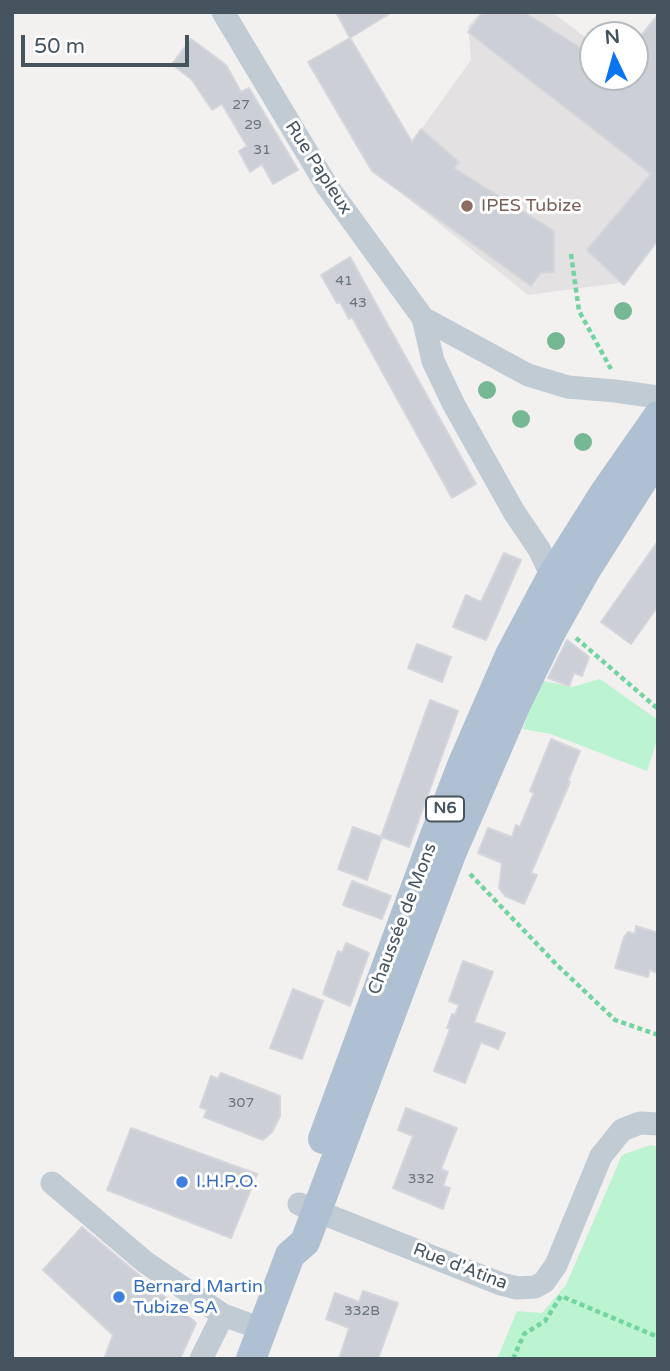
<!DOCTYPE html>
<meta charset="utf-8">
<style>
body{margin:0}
#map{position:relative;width:670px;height:1371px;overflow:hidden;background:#f3f0f0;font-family:"Varela Round",sans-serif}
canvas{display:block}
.frame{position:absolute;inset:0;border:14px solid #46545f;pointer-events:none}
.north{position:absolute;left:579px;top:21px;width:70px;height:70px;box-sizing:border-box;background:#fff;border:2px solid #b5bbbf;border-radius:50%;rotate:355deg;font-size:19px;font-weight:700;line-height:28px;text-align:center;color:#46545f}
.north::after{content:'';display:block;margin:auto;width:24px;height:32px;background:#0a75f2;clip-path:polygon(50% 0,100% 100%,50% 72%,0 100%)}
.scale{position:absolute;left:21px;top:35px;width:168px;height:32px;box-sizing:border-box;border:4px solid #46545f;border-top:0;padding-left:9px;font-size:21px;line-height:24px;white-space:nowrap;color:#46545f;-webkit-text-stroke:5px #fff;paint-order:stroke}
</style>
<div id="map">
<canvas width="670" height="1371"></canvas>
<div class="frame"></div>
<div class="north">N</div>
<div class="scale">50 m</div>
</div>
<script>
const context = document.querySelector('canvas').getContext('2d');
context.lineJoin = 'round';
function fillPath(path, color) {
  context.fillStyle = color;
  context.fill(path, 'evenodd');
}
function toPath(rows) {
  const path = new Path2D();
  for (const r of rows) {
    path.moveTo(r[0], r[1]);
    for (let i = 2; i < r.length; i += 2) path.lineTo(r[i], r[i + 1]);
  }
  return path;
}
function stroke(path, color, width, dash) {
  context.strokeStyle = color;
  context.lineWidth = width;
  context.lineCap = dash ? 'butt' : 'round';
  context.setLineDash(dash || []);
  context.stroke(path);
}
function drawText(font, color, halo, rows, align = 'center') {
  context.font = font + ' "Varela Round",sans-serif';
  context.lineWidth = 6;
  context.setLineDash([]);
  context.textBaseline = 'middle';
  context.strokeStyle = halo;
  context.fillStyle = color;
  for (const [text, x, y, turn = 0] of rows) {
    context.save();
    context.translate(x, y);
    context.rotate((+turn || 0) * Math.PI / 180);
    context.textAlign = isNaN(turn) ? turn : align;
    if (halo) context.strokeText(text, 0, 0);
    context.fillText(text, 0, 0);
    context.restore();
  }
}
fillPath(toPath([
 [481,12,552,12,593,43,593,77,635,77,658,90,658,235,619,283,528,295,385,180,471,60,468,26]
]), '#e4e1e2');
fillPath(toPath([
 [600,679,658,720,658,737,647,771,551,734,523,729,539,680,572,687],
 [651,1145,658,1147,658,1359,497,1359,517,1311,542,1313,566,1285,622,1155]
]), '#bcf3d0');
const building = toPath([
 [336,12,392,12,350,38,336,12],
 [483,12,524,12,593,56,593,77,635,77,635,43,658,15,658,240,624,285,587,250,651,174,468,32,483,12],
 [350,38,412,142,421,129,459,162,454,168,554,231,554,272,540,273,531,286,372,171,308,62,350,38],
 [191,39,226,65,241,92,249,88,298,170,273,184,262,164,250,172,239,151,247,146,222,104,212,110,192,80,172,64,191,39],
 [350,257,476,484,452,498,352,317,349,319,340,302,337,303,321,275,350,257],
 [658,541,658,606,631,644,601,622,658,541],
 [504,553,521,560,486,640,453,627,466,595,481,602,504,553],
 [567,640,589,657,582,676,574,673,569,686,548,678,567,640],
 [417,644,451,657,442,682,408,668,417,644],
 [430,700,458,711,409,847,382,837,367,880,338,869,353,827,381,837,430,700],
 [551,739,580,751,568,781,570,782,531,873,537,875,524,904,505,896,499,888,502,863,478,853,488,828,512,837,516,825,520,827,534,793,530,791,551,739],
 [352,881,391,896,382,919,343,905,352,881],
 [636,926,658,933,658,973,650,970,648,977,615,968,624,937,628,932,635,934,636,926],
 [346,943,369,953,350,1006,323,994,338,951,342,953,346,943],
 [463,961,493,972,474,1022,505,1033,498,1049,481,1042,465,1083,434,1071,450,1029,447,1028,452,1014,455,1015,459,1005,449,1001,463,961],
 [293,989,323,1001,302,1059,270,1048,293,989],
 [221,1073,280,1096,280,1116,272,1132,263,1140,204,1117,207,1110,200,1107,211,1076,218,1079,221,1073],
 [406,1108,457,1128,441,1169,448,1172,443,1186,450,1188,443,1209,393,1188,413,1136,398,1130,406,1108],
 [131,1128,257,1174,231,1238,107,1190,131,1128],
 [82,1227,196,1323,180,1359,104,1359,113,1335,43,1270,82,1227],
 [363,1291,398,1303,378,1359,339,1359,349,1328,326,1319,335,1293,359,1302,363,1291]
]);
fillPath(building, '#cccfd5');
stroke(building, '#d4d6dc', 2);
stroke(toPath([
 [571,254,579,311,611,369],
 [576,638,658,709],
 [470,874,556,964,615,1020,658,1035],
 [513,1359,524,1334,545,1321,561,1296,658,1337]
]), '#71d4a1', 4.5, [5, 3.5]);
stroke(toPath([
 [223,12,327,186,423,318,433,361,454,405,514,512,539,549,552,576,551,587],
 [423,318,528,375,568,387,615,391,658,397],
 [52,1183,145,1262,223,1315],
 [299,1204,501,1284,517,1288,535,1287,544,1282,556,1265,601,1156,622,1130,640,1123,658,1124],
 [201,1359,223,1315,262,1329]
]), '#c0cbd3', 23);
stroke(toPath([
 [323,1139,434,838,463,763,510,655,552,576,605,492,658,416],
 [251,1359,290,1255,305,1242,451,854,516,704,551,632,587,568,658,456]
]), '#aec0d1', 30);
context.fillStyle = '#76b794';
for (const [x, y] of [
 [623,311],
 [556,341],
 [487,390],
 [521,419],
 [583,442]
]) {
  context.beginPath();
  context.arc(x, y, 9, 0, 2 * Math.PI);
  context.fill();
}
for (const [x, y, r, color] of [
 [467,206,7,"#8d6e63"],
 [182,1182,7,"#3f7fe0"],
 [119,1297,7,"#3f7fe0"]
]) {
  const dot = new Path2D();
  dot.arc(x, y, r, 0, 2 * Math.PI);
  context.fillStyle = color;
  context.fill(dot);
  stroke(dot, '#fff', 2.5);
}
drawText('14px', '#68737c', null, [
 ["27",241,105],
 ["29",253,125],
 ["31",262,150],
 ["41",344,281],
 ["43",358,303],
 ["307",241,1103],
 ["332",421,1179],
 ["332B",362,1311]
]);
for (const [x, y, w] of [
 [445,809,38]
]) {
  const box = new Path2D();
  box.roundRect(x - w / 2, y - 12.5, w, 25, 5);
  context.fillStyle = '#fff';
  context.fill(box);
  stroke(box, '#46545f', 2);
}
drawText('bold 16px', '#46545f', null, [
 ["N6",445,809]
]);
drawText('18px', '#46545f', '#fff', [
 ["Rue Papleux",318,168,57],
 ["Chaussée de Mons",403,919,-69],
 ["Rue d'Atina",460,1267,21]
]);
drawText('18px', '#785e54', '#fff', [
 ["IPES Tubize",481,206]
], 'left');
drawText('18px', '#366cbe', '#fff', [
 ["I.H.P.O.",196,1182],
 ["Bernard Martin",133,1287],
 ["Tubize SA",133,1308]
], 'left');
</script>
